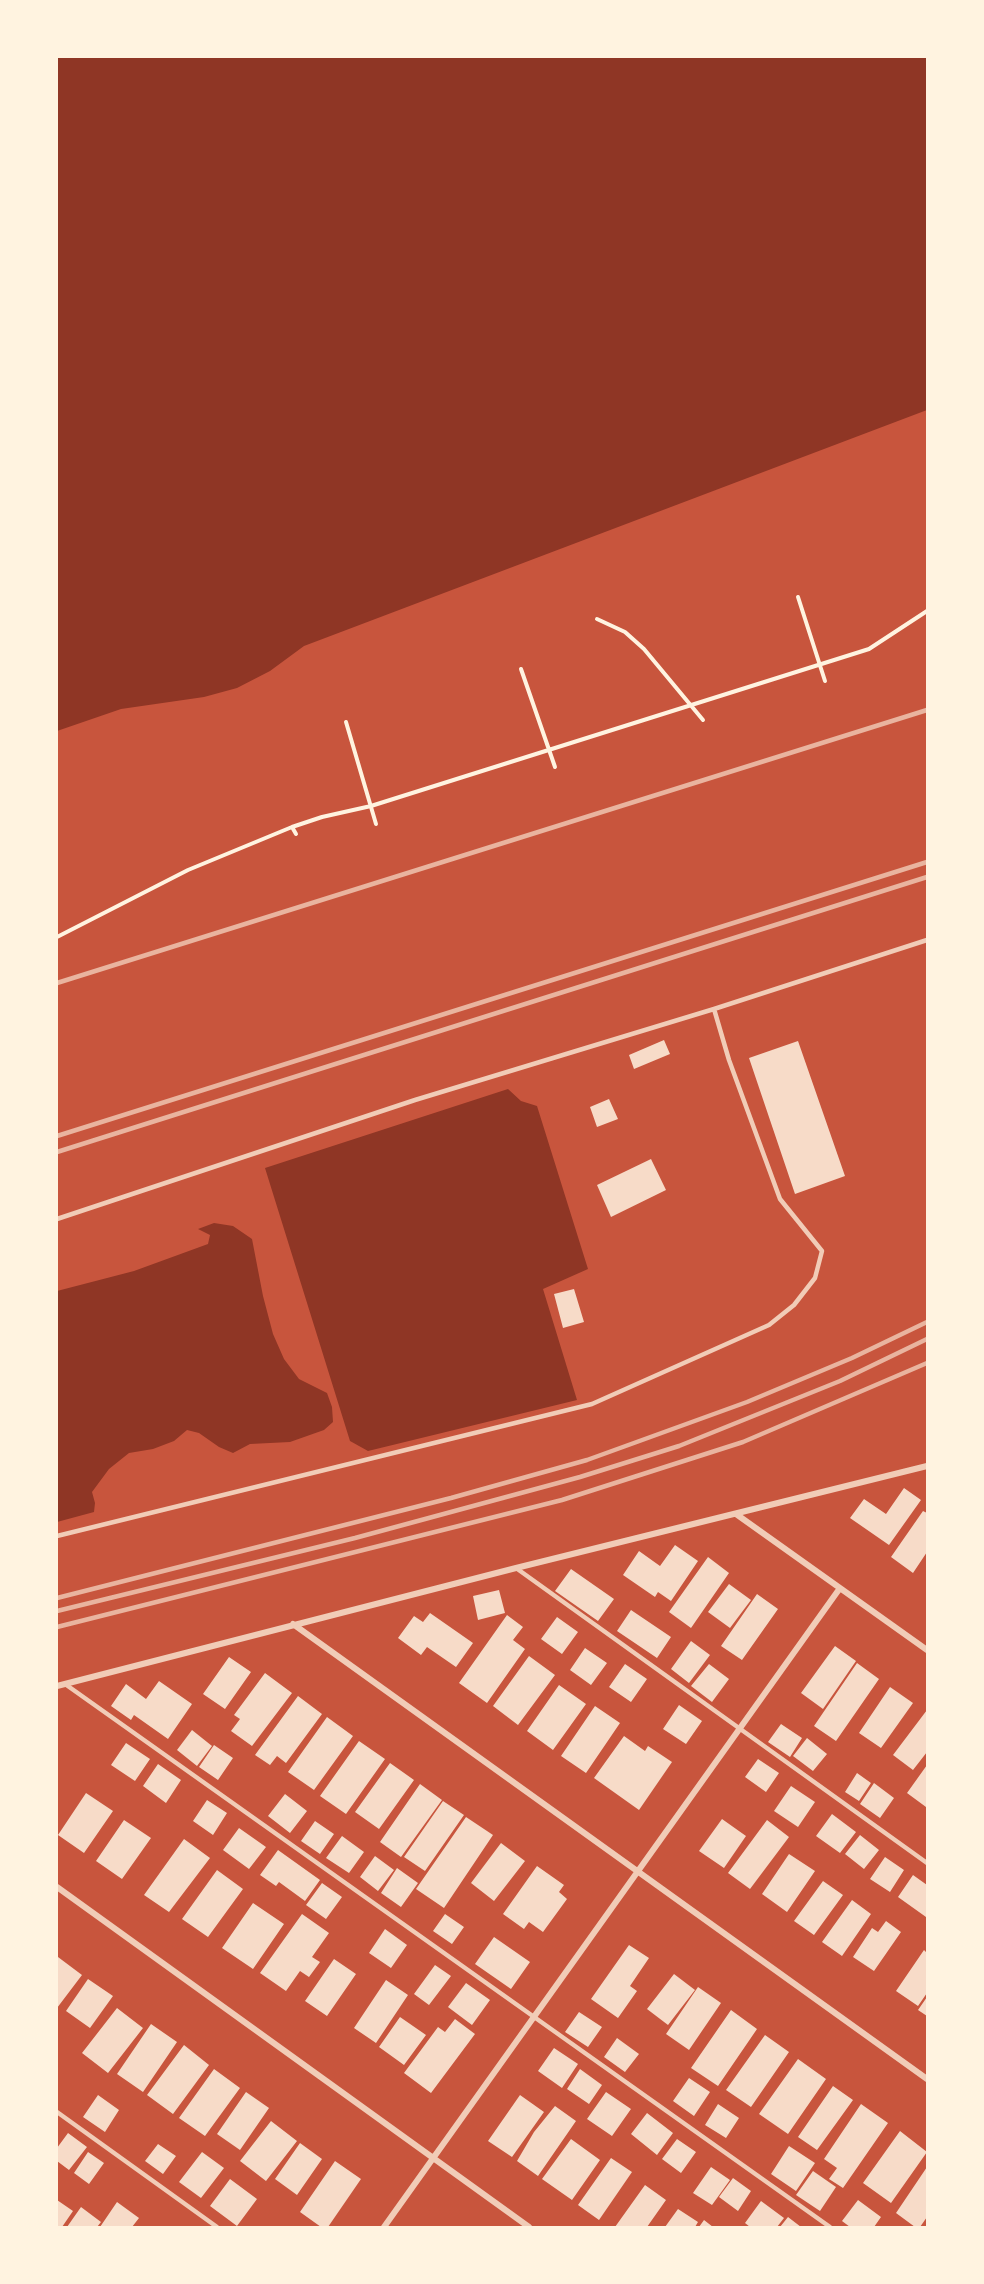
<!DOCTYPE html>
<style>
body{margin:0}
#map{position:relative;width:984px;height:2284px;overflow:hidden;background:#c8553d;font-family:"Zilla Slab",serif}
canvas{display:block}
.frame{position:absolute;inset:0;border:58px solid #fff3e0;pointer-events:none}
</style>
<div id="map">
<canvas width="984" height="2284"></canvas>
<div class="frame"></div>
</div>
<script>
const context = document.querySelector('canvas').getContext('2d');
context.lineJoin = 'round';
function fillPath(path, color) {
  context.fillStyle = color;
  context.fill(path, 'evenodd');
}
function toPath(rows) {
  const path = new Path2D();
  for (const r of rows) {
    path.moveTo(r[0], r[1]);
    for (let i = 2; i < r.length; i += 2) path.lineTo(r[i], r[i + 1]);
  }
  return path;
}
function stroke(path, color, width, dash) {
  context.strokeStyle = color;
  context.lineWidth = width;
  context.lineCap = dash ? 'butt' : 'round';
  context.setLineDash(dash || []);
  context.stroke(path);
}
fillPath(toPath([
 [57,57,927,57,927,410,304,646,270,671,237,688,204,697,121,709,57,731],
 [508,1089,521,1101,537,1106,588,1269,543,1289,577,1400,368,1451,350,1441,265,1168],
 [214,1223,233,1226,252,1239,263,1296,273,1334,284,1359,299,1379,327,1393,332,1407,333,1422,324,1430,290,1442,250,1444,233,1453,219,1447,199,1433,187,1430,174,1441,153,1449,129,1453,109,1469,92,1492,95,1503,94,1512,57,1522,57,1291,134,1271,208,1244,210,1235,198,1229]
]), '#8f3625');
fillPath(toPath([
 [664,1040,670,1054,634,1069,629,1055],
 [798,1041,845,1176,795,1194,749,1058],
 [609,1099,618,1119,597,1127,590,1107],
 [651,1159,666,1190,611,1217,597,1185],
 [574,1289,584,1322,563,1328,554,1294],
 [904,1488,921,1500,889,1545,850,1518,864,1499,886,1514],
 [923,1511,927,1513,927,1552,913,1573,891,1557],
 [675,1545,698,1561,671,1601,658,1592,655,1597,623,1575,639,1551,660,1566],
 [708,1557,729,1573,691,1628,669,1612],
 [571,1569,614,1599,598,1621,555,1591],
 [729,1584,751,1600,730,1628,708,1612],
 [499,1590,505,1613,478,1620,473,1596],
 [757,1594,778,1609,742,1660,721,1646],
 [631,1610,671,1637,657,1658,617,1631],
 [430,1613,473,1643,456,1667,427,1647,421,1655,398,1638,414,1616,423,1622],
 [507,1615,523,1627,513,1640,525,1649,487,1703,459,1683],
 [557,1617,578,1632,562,1654,541,1639],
 [691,1641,710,1655,689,1683,671,1669],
 [835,1646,856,1661,823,1709,801,1693],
 [585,1648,607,1663,591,1685,570,1670],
 [529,1656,555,1675,518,1725,493,1706],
 [229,1657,251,1672,225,1709,203,1694],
 [857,1663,879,1679,836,1741,814,1726],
 [625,1664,647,1679,631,1702,609,1687],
 [709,1664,729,1679,712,1702,691,1686],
 [265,1673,292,1693,252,1746,231,1731,240,1719,234,1715],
 [159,1681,192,1704,168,1739,134,1715,131,1720,111,1706,126,1684,146,1699],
 [559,1685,586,1704,553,1750,527,1731],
 [890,1687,913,1703,881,1748,859,1733],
 [298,1696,322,1714,286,1763,277,1756,270,1765,255,1755],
 [679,1705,702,1721,686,1744,663,1729],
 [595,1706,620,1723,586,1773,561,1756],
 [927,1710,927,1752,913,1770,893,1755],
 [327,1717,353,1736,314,1790,288,1772],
 [781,1724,802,1738,790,1757,768,1742],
 [192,1730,212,1746,197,1766,177,1750],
 [624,1736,645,1751,648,1746,672,1762,639,1810,594,1778],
 [807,1738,827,1754,813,1771,793,1756],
 [359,1741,385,1759,346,1814,320,1796],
 [126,1743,150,1759,135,1781,111,1765],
 [214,1745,233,1758,218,1780,199,1767],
 [758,1759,779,1773,766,1792,745,1777],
 [390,1763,414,1780,379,1829,355,1812],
 [158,1764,181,1780,166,1803,143,1786],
 [927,1765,927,1805,926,1807,907,1793],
 [857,1773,871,1783,859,1801,845,1792],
 [874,1783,894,1798,880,1818,860,1804],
 [420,1784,442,1800,401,1857,380,1842],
 [791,1786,815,1802,798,1827,774,1811],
 [86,1793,113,1811,84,1853,58,1835],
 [285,1794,307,1811,290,1833,268,1816],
 [207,1800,227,1813,213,1835,193,1821],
 [443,1801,464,1815,425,1871,404,1857],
 [832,1814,856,1832,840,1853,816,1836],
 [466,1817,493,1835,444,1908,416,1889],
 [722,1819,746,1836,724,1868,699,1851],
 [124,1820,151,1838,122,1879,96,1861],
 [767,1820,789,1837,750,1889,728,1873],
 [315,1821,334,1834,320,1854,301,1841],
 [239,1828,266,1847,249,1869,223,1850],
 [860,1835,879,1850,864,1869,845,1854],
 [342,1836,364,1852,349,1873,326,1858],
 [184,1839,210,1858,169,1912,144,1895],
 [501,1843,525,1861,494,1901,471,1883],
 [278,1850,320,1880,305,1901,279,1882,276,1886,260,1875],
 [789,1854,815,1871,787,1912,762,1894],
 [375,1856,394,1870,378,1891,360,1877],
 [885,1857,904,1870,890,1892,870,1879],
 [537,1866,564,1885,559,1892,567,1899,543,1932,529,1922,524,1929,503,1914],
 [397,1868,418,1883,401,1907,381,1893],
 [217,1870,243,1889,208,1937,182,1919],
 [913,1875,927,1885,926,1917,898,1897],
 [823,1881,843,1895,814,1935,794,1921],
 [322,1883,342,1897,326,1919,306,1905],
 [852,1900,871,1914,842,1956,822,1942],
 [253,1903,284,1924,253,1969,222,1948],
 [302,1914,329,1933,312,1957,320,1962,309,1977,300,1971,286,1991,260,1973],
 [445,1914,464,1927,452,1944,433,1931],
 [886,1921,901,1932,874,1971,853,1957,872,1928,878,1932],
 [385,1929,407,1945,391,1968,369,1953],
 [494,1937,530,1962,511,1989,475,1964],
 [629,1945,649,1958,630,1986,637,1991,618,2018,591,1999],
 [924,1950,927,1953,927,1993,918,2006,896,1991],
 [58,1957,82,1975,57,2008,57,1958],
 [334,1959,356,1974,327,2016,305,2001],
 [435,1965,451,1976,429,2005,414,1994],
 [674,1974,695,1990,668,2025,647,2009],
 [88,1979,113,1996,90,2028,66,2011],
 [386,1980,408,1995,376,2043,354,2028],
 [466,1983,490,2000,472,2025,448,2007],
 [698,1987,721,2003,689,2050,666,2034],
 [927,1997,927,2016,918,2010],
 [117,2008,143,2028,108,2073,82,2053],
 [731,2010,757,2029,718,2086,691,2068],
 [579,2012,602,2027,588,2047,565,2032],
 [400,2017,426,2035,404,2065,379,2047],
 [455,2019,475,2034,431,2093,404,2073,438,2027,445,2032],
 [151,2024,177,2042,143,2092,117,2074],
 [765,2035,789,2052,751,2107,726,2090],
 [617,2038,639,2054,625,2072,604,2057],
 [184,2045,209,2065,173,2114,147,2095],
 [554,2048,578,2064,562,2088,538,2071],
 [798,2059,826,2079,788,2134,759,2114],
 [214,2069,240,2088,205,2136,179,2118],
 [580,2069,602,2085,589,2104,567,2089],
 [689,2078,710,2092,694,2116,673,2101],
 [833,2086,853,2100,817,2150,798,2137],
 [246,2092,269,2108,240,2150,217,2134],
 [606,2092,631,2109,612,2136,587,2119],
 [98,2095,119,2110,105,2132,83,2117],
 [520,2095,544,2112,512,2157,488,2141],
 [718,2104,739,2118,726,2138,705,2125],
 [861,2104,888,2123,843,2188,829,2179,837,2168,824,2159],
 [555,2106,576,2121,538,2176,517,2161,534,2132],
 [647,2113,673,2133,657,2155,631,2134],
 [271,2121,297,2141,266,2181,240,2161],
 [900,2131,927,2152,891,2203,863,2183],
 [68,2133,87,2147,69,2170,57,2161,57,2148],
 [571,2139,600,2160,572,2200,542,2179],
 [677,2139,696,2152,681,2173,662,2159],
 [300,2143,322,2159,297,2195,275,2179],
 [158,2144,176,2156,163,2174,145,2161],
 [789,2146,815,2163,796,2191,771,2174],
 [88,2152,104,2163,89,2184,74,2173],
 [202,2152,224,2168,201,2198,179,2182],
 [611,2158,632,2172,599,2220,578,2205],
 [335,2161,361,2179,328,2227,321,2227,300,2212],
 [711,2167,730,2180,712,2205,693,2193],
 [927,2167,927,2217,920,2227,915,2227,896,2213],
 [813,2171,836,2187,820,2211,796,2195],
 [733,2178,751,2191,738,2211,719,2197],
 [230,2179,257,2199,237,2226,210,2206],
 [645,2185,666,2200,647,2227,615,2227],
 [57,2200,73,2211,62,2227,57,2227],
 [858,2200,881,2217,874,2227,850,2227,842,2221],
 [761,2201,784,2218,777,2227,750,2227,745,2223],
 [117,2202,139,2218,132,2227,100,2227],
 [81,2207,101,2222,97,2227,67,2227],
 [678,2209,698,2222,695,2227,665,2227],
 [788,2217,801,2227,780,2227],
 [704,2220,713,2227,699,2227]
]), '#f7dbc8');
stroke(toPath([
 [798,597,825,681],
 [597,619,625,632,644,649,703,720],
 [521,669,555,767],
 [346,722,376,824],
 [292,827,296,834],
 [57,937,188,870,292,827,322,817,371,806,869,649,927,611]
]), '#fff3e0', 4);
stroke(toPath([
 [57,1219,415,1100,714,1009,927,940],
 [57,1536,592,1404,769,1325,794,1305,815,1278,822,1251,780,1199,729,1060,714,1009],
 [516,1568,927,1863],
 [65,1684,830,2227],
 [57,2112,217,2227]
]), '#f1ccb7', 4.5);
stroke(toPath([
 [736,1514,927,1650],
 [293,1624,927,2079],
 [57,1686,516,1568,927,1466],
 [57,1887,529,2227],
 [384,2227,840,1588]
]), '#f1ccb7', 6);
stroke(toPath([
 [57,983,927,710],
 [57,1136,927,862],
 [57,1152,927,877],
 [57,1598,451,1498,587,1460,747,1402,852,1358,927,1322],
 [57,1611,355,1538,580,1477,679,1446,840,1381,927,1339],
 [57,1627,562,1500,743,1442,927,1363]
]), '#e9b49f', 4.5);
</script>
